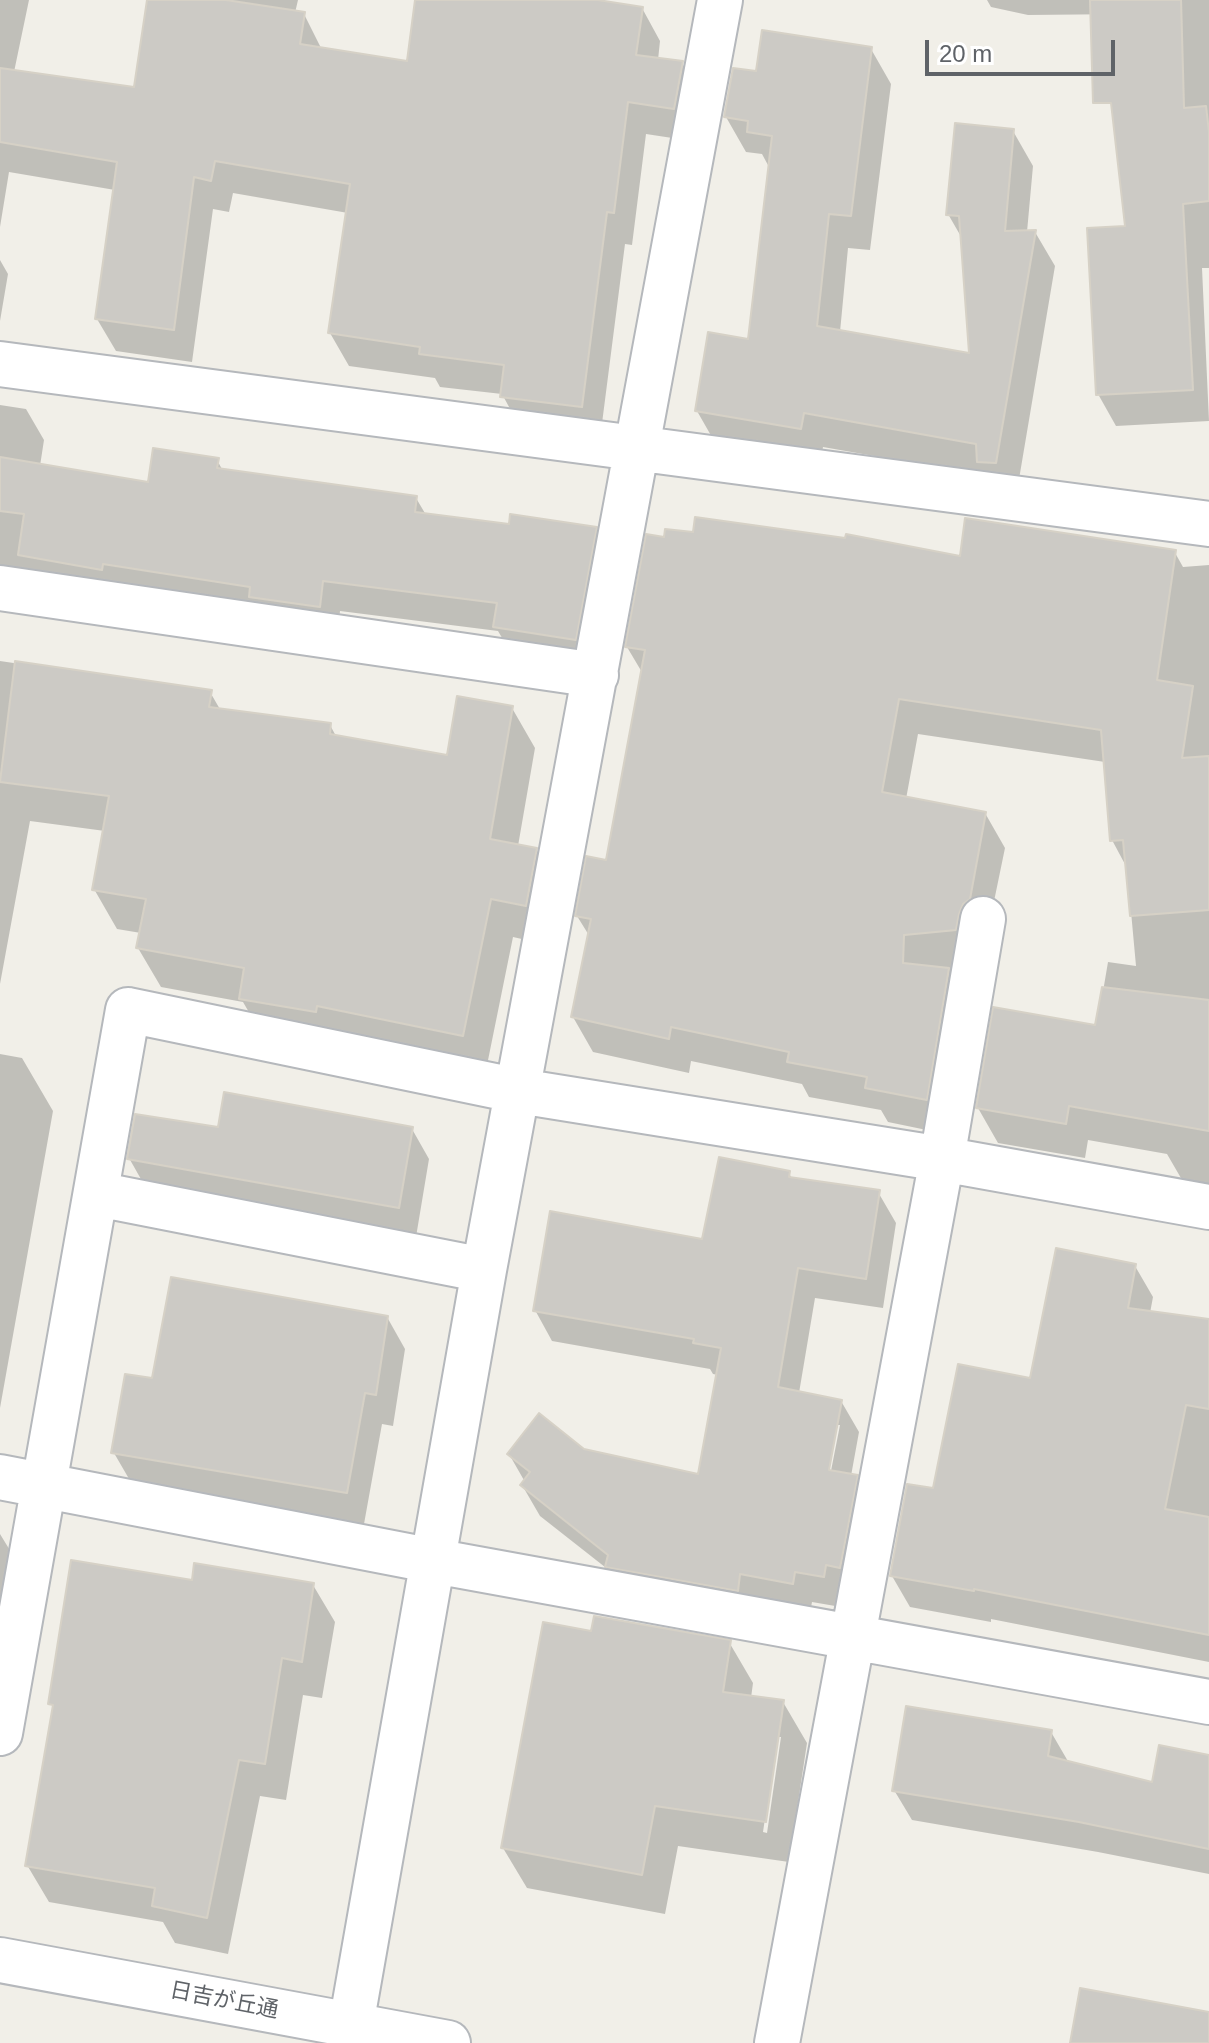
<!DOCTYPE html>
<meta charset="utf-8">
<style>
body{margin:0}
#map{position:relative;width:1209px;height:2043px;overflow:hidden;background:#f1efe8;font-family:Arial,sans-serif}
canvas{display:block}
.scale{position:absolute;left:925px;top:40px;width:190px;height:36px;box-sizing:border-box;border:4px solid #5f6368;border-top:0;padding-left:10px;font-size:24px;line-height:28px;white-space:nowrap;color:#5f6368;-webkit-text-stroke:6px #fff;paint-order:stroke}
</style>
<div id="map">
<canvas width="1209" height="2043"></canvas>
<div class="scale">20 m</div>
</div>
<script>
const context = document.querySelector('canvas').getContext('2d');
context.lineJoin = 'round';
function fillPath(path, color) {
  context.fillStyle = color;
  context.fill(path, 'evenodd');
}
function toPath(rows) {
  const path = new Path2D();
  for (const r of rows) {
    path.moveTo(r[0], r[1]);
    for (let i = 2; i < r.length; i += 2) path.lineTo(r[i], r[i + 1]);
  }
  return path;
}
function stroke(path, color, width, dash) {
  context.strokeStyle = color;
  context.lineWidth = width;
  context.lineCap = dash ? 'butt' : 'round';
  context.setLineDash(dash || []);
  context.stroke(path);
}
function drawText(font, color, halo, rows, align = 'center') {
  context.font = font + ' Arial,"Noto Sans JP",sans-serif';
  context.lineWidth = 7;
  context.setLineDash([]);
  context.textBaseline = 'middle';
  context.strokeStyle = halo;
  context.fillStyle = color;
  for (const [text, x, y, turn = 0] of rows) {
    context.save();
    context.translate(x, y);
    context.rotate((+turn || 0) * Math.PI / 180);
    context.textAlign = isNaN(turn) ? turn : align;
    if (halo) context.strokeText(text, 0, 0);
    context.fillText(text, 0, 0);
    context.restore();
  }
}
fillPath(toPath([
 [0,0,29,0,14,72,135,90,150,0,298,0,295,13,304,14,322,50,409,63,417,0,584,0,642,8,660,41,658,60,682,63,701,96,692,141,646,134,632,245,625,244,600,439,521,429,502,394,440,387,435,378,349,366,330,333,348,213,233,193,229,212,213,209,192,362,116,351,97,319,115,190,9,172,0,227],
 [987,0,1209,0,1209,268,1202,268,1209,421,1116,426,1098,394,1128,228,1129,14,1028,15,991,7],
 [871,49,891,84,870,250,848,248,840,332,971,355,963,240,948,214,1013,131,1033,166,1027,232,1035,232,1055,266,1016,497,988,476,823,447,820,463,717,446,697,411,750,341,769,167,762,154,746,152,726,117,758,73],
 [0,260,8,274,0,321],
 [0,405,26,409,44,440,40,466,149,484,217,460,223,471,416,498,426,515,510,526,596,528,614,560,593,670,514,658,498,631,340,611,337,637,0,580],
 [1174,551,1183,567,1209,565,1209,1188,1185,1185,1167,1154,1088,1140,1085,1158,998,1143,978,1108,1097,1027,1108,962,1136,966,1127,868,1112,840,1105,762,918,734,906,799,985,813,1005,848,946,1134,888,1122,881,1110,809,1097,802,1084,691,1061,689,1073,593,1052,573,1017,590,937,577,916,608,862,643,674,627,647,961,559],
 [0,661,210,692,221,711,330,725,337,738,449,757,512,708,535,748,518,846,536,849,559,889,548,945,513,937,485,1075,264,1038,243,1002,161,987,138,948,141,933,117,929,94,889,105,831,30,821,0,984],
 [0,1054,22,1058,53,1111,0,1408],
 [412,1129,429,1159,416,1237,146,1188,129,1158,220,1130],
 [789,1173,792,1179,878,1192,896,1223,883,1308,815,1298,799,1393,841,1401,859,1432,851,1476,856,1477,874,1508,841,1607,812,1602,810,1613,610,1571,540,1516,522,1485,525,1482,509,1454,583,1451,700,1477,718,1375,713,1374,710,1369,552,1341,535,1310,537,1286,704,1241],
 [836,1425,840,1425,829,1481,826,1480],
 [1135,1266,1153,1297,1150,1313,1209,1322,1209,1662,991,1619,991,1622,910,1607,892,1576,935,1490],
 [387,1317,405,1349,393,1426,382,1424,364,1524,132,1484,114,1453,154,1381],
 [0,1534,11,1552,0,1608],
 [193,1583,313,1585,335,1622,322,1698,303,1695,286,1800,260,1796,228,1954,175,1943,163,1922,49,1902,27,1865],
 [592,1633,729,1642,753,1683,751,1698,783,1702,807,1743,789,1862,678,1846,665,1914,527,1888,503,1848],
 [777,1737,781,1737,767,1833,763,1832],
 [1051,1732,1069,1763,1154,1784,1209,1757,1209,1874,1098,1852,912,1820,894,1790]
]), '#0003');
const building = toPath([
 [147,0,226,0,305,12,300,44,407,61,415,0,598,0,643,7,636,55,683,61,674,109,628,102,614,213,607,212,582,407,500,397,504,365,419,354,420,347,328,333,350,184,215,161,211,181,194,177,174,330,95,319,117,162,0,142,0,68,134,87,147,0],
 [1090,0,1181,0,1184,108,1206,106,1209,132,1209,201,1183,204,1193,390,1096,395,1087,228,1125,226,1111,103,1093,103,1090,0],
 [762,30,872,47,851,216,829,214,817,326,969,353,959,216,946,215,955,123,1014,129,1005,231,1036,230,996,463,977,462,976,444,804,413,801,429,695,411,708,332,748,339,772,136,747,132,748,121,724,117,733,68,756,71,762,30],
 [153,448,219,458,217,468,417,496,415,512,509,524,510,514,597,527,576,640,493,627,497,603,323,581,320,607,249,597,250,587,103,564,102,570,18,555,24,514,0,511,0,457,148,482,153,448],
 [695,517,845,538,846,534,960,556,965,518,1176,550,1157,680,1193,686,1182,758,1209,756,1209,910,1130,916,1123,840,1110,841,1101,730,899,699,882,792,986,812,970,899,963,904,959,914,956,930,904,935,903,963,949,968,927,1100,865,1088,867,1077,787,1062,789,1052,671,1027,669,1039,571,1017,591,919,575,916,586,856,606,860,645,650,625,647,646,534,664,537,665,529,693,532,695,517],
 [15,661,212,690,209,707,331,723,330,734,447,755,457,696,513,706,490,839,537,848,526,906,491,899,463,1036,317,1006,316,1012,239,999,244,968,136,948,146,899,92,890,109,796,0,782,15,661],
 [1102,987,1209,1000,1209,1131,1069,1106,1066,1124,976,1108,993,1007,1095,1025,1102,987],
 [224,1092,413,1127,399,1208,127,1159,135,1114,218,1127,224,1092],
 [719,1157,790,1171,789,1177,880,1190,866,1279,798,1268,778,1387,842,1400,829,1470,858,1475,840,1568,826,1565,824,1577,795,1572,793,1584,740,1574,738,1591,605,1567,608,1555,520,1485,530,1472,507,1454,539,1413,584,1449,698,1474,721,1348,693,1343,694,1339,533,1311,550,1211,702,1239,719,1157],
 [1056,1248,1136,1264,1128,1308,1209,1319,1209,1409,1186,1405,1165,1509,1209,1517,1209,1635,974,1589,974,1591,890,1576,907,1484,933,1488,958,1364,1030,1378,1056,1248],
 [171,1277,388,1316,376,1395,365,1393,347,1493,111,1453,125,1374,152,1378,171,1277],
 [71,1560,192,1580,194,1563,314,1583,302,1662,282,1658,265,1764,239,1760,207,1918,152,1906,155,1888,25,1866,53,1705,48,1704,71,1560],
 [594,1616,731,1640,723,1692,784,1700,766,1822,655,1806,642,1875,501,1848,543,1622,591,1631,594,1616],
 [906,1706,1052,1730,1048,1756,1152,1782,1159,1745,1209,1755,1209,1849,1079,1822,892,1791,906,1706],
 [1080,1988,1209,2012,1209,2043,1070,2043,1080,1988]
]);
fillPath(building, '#cccac5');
stroke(building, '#d6d1c6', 2);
const minor = toPath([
 [0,364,1209,524],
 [0,588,596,675],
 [97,1194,484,1270],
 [0,1477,434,1561,1209,1702],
 [0,1733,128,1010,519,1091,942,1159,1209,1207],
 [351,2025,484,1270,720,0],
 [777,2043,942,1159,983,919]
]);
const tertiary = toPath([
 [0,1960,448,2043]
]);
stroke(minor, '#b5b8bc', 48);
stroke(tertiary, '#b5b8bc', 48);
stroke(minor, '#fff', 44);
stroke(tertiary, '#fff', 44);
drawText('22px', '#5f6368', '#fff', [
 ["日吉が丘通",224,2001,11]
]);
</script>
